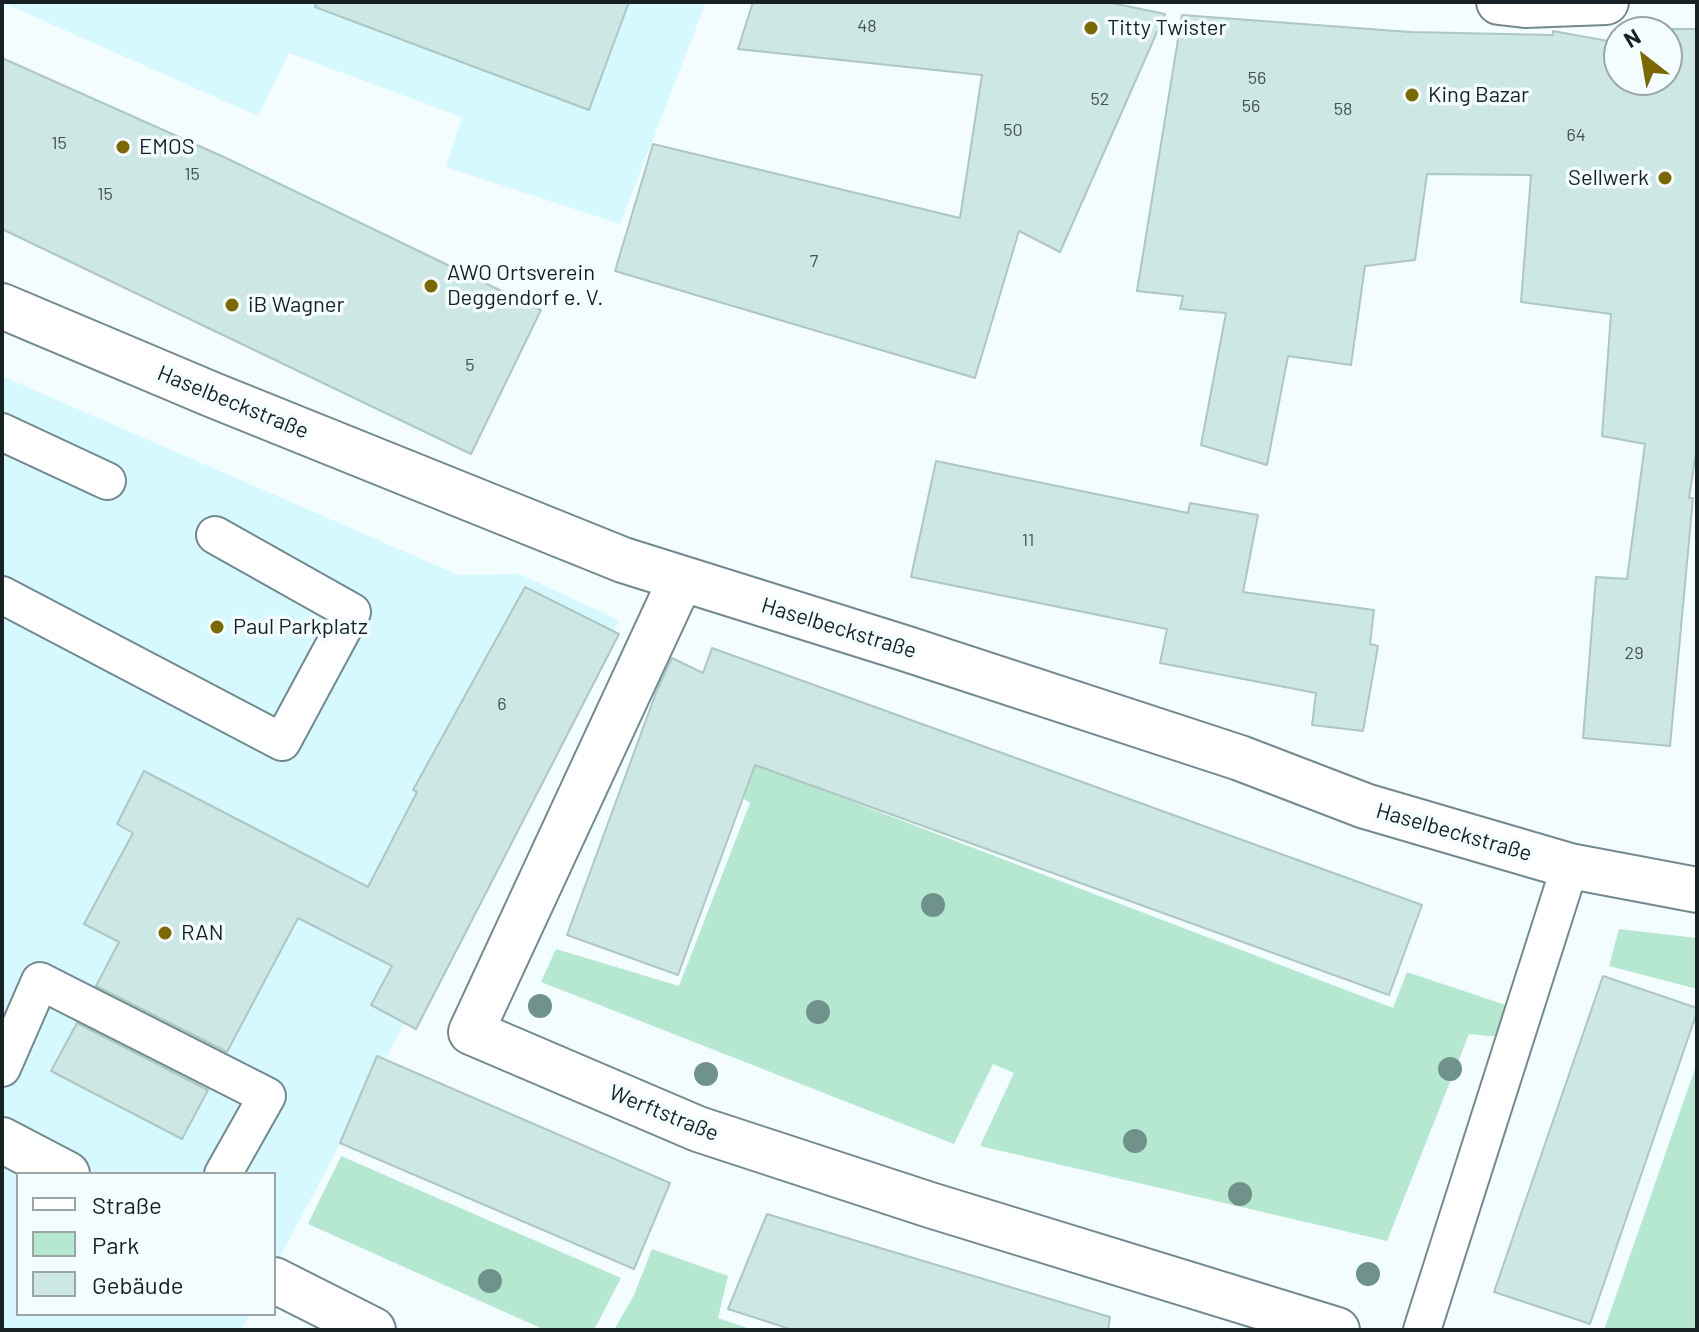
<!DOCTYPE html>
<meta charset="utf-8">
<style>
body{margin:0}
#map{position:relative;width:1699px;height:1332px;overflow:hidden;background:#f3fdff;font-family:Barlow,sans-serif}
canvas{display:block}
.frame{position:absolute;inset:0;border:4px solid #172123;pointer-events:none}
.legend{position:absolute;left:16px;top:1172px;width:260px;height:144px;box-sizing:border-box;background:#f3fdff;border:2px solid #9ba5a7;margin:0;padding:10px 14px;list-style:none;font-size:24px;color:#172123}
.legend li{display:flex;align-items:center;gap:16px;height:40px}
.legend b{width:40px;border:2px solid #9ba5a7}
.north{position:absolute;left:1603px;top:16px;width:80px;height:80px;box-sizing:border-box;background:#f3fdff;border:2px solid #9ba5a7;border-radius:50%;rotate:329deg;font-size:22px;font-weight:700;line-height:32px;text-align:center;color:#172123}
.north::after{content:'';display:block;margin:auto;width:28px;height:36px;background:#7b6800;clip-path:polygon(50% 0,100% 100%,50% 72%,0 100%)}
</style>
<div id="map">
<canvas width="1699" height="1332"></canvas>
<div class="frame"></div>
<ul class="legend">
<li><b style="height:10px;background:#fff"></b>Straße</li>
<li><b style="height:22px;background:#b6e7d0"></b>Park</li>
<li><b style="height:22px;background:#cde7e4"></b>Gebäude</li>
</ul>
<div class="north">N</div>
</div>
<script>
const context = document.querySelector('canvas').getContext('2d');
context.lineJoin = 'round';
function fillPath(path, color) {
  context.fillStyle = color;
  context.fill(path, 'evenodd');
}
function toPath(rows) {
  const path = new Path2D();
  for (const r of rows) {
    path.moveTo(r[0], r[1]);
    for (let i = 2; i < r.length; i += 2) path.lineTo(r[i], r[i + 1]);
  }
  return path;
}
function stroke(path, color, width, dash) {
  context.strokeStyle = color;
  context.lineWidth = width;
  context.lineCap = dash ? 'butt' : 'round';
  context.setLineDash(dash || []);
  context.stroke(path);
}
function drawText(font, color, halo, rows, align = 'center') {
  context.font = font + ' Barlow,sans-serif';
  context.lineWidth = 7;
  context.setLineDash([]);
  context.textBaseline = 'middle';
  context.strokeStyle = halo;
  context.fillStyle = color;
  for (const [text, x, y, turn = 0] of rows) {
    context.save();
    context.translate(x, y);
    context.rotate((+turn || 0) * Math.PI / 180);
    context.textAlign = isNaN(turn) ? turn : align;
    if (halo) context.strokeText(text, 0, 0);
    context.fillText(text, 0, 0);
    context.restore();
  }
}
fillPath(toPath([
 [2,2,706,2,620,224,446,167,462,117,289,53,258,116,4,3,2,5],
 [2,376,458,575,519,574,619,620,274,1268,274,1174,18,1174,18,1314,250,1314,241,1330,2,1330]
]), '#d5f9ff');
fillPath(toPath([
 [751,763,1393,1008,1407,972,1509,1006,1499,1037,1469,1034,1387,1241,980,1146,1014,1073,993,1064,954,1144,541,982,556,949,679,986,750,803,737,794],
 [1619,929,1697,938,1697,989,1609,966],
 [1697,1063,1697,1330,1604,1330],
 [341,1156,621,1278,594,1330,545,1330,308,1224],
 [652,1249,728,1276,718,1318,753,1330,614,1330,634,1295]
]), '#b6e7d0');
const building = toPath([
 [316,2,629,2,589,110,315,7,316,2],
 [753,2,1107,2,1165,14,1060,252,1019,231,975,378,615,271,653,144,960,218,982,75,738,49,753,2],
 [1182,15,1410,32,1553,35,1553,31,1619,43,1619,80,1667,80,1667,32,1628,32,1628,29,1697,29,1697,446,1689,498,1693,498,1670,746,1583,738,1596,577,1627,579,1645,444,1602,436,1611,314,1521,302,1531,175,1427,174,1415,260,1365,266,1351,365,1288,356,1267,465,1201,445,1226,313,1180,309,1183,296,1137,291,1182,15],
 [2,58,226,158,541,310,471,454,2,229,2,58],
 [936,461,1188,513,1190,503,1258,515,1243,592,1374,610,1370,644,1378,646,1363,731,1312,725,1316,693,1160,663,1167,629,911,577,936,461],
 [525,587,619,634,416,1029,371,1005,392,966,298,918,227,1052,96,986,119,942,84,924,133,833,117,824,144,771,368,887,417,792,413,790,525,587],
 [712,648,1422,905,1389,995,755,765,678,975,567,935,657,690,672,658,703,673,712,648],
 [1603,976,1697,1008,1697,1012,1590,1324,1494,1292,1603,976],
 [77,1023,208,1090,182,1139,51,1071,77,1023],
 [377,1056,670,1183,634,1269,340,1143,377,1056],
 [767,1214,1110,1317,1108,1330,793,1330,728,1309,767,1214]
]);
fillPath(building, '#cde7e4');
stroke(building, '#adc7c3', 2);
const service = toPath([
 [2,432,107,481],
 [2,595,282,742,352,612,215,535],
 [2,1068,40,981,267,1096,223,1174],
 [1422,1330,1570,866]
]);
const minor = toPath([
 [1499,2,1525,5,1606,2],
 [2,306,213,395,623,560,904,648,1240,758,1365,806,1570,866,1697,890],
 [681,579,471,1032,698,1129,930,1205,1337,1330]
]);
const secondary = toPath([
 [2,1140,67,1174],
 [274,1280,373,1330]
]);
stroke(service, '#728a8f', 40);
stroke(minor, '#728a8f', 48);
stroke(secondary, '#728a8f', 48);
stroke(service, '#fff', 36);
stroke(minor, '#fff', 44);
stroke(secondary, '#fff', 44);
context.fillStyle = '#6f938a';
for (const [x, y] of [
 [933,905],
 [540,1006],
 [818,1012],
 [1450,1069],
 [706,1074],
 [1135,1141],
 [1240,1194],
 [1368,1274],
 [490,1281]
]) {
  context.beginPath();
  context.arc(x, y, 12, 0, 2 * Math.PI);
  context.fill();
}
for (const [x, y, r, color] of [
 [1091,28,8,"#7b6800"],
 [1412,95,8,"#7b6800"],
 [123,147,8,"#7b6800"],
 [1665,178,8,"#7b6800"],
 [431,286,8,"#7b6800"],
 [232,305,8,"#7b6800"],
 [217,627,8,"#7b6800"],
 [165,933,8,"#7b6800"]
]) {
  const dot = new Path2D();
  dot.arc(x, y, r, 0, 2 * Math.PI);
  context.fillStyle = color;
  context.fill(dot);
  stroke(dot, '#f3fdff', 3);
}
drawText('18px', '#445253', null, [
 ["48",867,26],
 ["56",1257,78],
 ["52",1100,99],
 ["56",1251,106],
 ["58",1343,109],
 ["50",1013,130],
 ["64",1576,135],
 ["15",59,143],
 ["15",192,174],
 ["15",105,194],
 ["7",814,261],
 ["5",470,365],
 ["11",1028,540],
 ["29",1634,653],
 ["6",502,704]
]);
drawText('22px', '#172123', '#f3fdff', [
 ["Titty Twister",1107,28],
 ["King Bazar",1428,95],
 ["EMOS",139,147],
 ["Sellwerk",1649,178,"right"],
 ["AWO Ortsverein",447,273],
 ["Deggendorf e. V.",447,298],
 ["iB Wagner",248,305],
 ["Paul Parkplatz",233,627],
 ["RAN",181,933]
], 'left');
drawText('22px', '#172123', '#f3fdff', [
 ["Haselbeckstraße",233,402,22],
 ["Haselbeckstraße",839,628,17],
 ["Haselbeckstraße",1454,832,16],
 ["Werftstraße",664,1113,22]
]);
</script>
